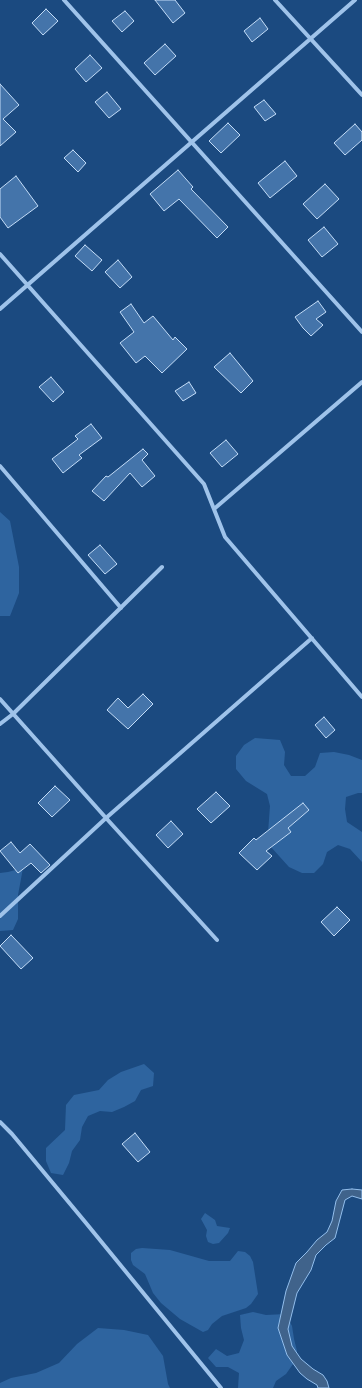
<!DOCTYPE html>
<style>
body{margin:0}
canvas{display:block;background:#1b4a80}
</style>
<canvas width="362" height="1388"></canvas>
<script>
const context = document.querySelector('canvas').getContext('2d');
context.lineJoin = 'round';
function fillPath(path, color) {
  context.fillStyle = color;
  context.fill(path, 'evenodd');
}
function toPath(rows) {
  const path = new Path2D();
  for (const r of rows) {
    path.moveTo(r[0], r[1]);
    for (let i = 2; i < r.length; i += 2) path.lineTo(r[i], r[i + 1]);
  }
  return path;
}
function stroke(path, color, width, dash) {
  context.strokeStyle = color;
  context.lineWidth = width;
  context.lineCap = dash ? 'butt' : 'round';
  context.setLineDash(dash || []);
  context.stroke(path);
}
fillPath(toPath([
 [0,512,10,521,19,567,19,593,10,616,0,616],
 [255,738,280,740,285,752,284,765,291,776,305,776,315,767,320,753,334,752,349,755,362,760,362,793,358,793,346,797,345,809,347,822,362,832,362,862,350,849,338,845,327,852,323,864,314,873,302,873,289,867,271,847,268,833,270,806,267,794,246,781,236,769,236,756,244,745],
 [23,868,18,895,18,919,13,930,0,931,0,873,8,872],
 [144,1064,154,1073,153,1086,141,1090,135,1101,124,1107,112,1112,100,1111,88,1116,82,1127,80,1140,72,1151,69,1163,63,1175,51,1173,46,1161,46,1148,65,1130,66,1105,74,1095,99,1090,108,1080,121,1072],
 [205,1213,215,1220,217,1226,230,1228,228,1233,219,1243,213,1244,208,1242,206,1236,207,1230,201,1219],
 [142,1248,170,1250,209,1261,230,1261,238,1251,245,1252,250,1256,253,1262,258,1294,251,1304,246,1308,222,1316,212,1324,208,1330,203,1332,180,1319,161,1303,153,1293,145,1274,133,1265,131,1260,131,1253,136,1249],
 [253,1312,266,1315,286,1314,292,1326,294,1339,297,1351,293,1364,286,1374,276,1381,273,1388,238,1388,239,1373,228,1367,216,1367,208,1358,216,1349,227,1356,239,1353,244,1340,241,1328,240,1315],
 [98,1328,124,1330,148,1335,163,1356,168,1384,170,1388,0,1388,0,1383,11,1378,36,1373,59,1363,77,1344]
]), '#2e649f');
const water = toPath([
 [352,1189,362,1190,362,1199,352,1196,345,1200,335,1238,326,1245,316,1255,311,1270,297,1293,288,1329,292,1346,301,1359,313,1369,323,1375,327,1381,329,1388,318,1388,317,1385,307,1379,300,1373,287,1355,278,1328,286,1291,296,1263,307,1252,317,1240,327,1232,332,1221,336,1201,342,1190,352,1189]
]);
fillPath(water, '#40638b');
stroke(water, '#92beec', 1);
const building = toPath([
 [155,0,175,0,185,13,173,23,155,0],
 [46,9,58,21,43,35,32,23,46,9],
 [125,11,134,21,122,32,112,21,125,11],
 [260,18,268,29,252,42,244,31,260,18],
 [165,44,176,56,155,75,144,63,165,44],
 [90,55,102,68,86,82,75,69,90,55],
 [0,84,19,105,3,119,16,132,0,146,0,84],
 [107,92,121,109,109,118,95,102,107,92],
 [264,100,276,114,265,121,254,107,264,100],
 [228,123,240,135,221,153,209,141,228,123],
 [355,124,362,132,362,140,345,155,334,143,355,124],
 [73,150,86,163,78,172,64,158,73,150],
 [285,161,297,176,270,198,258,183,285,161],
 [178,170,193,187,191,189,228,227,217,238,179,199,164,211,150,194,178,170],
 [16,176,38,206,8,228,0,217,0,189,16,176],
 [325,184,339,199,317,219,303,204,325,184],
 [324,227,338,244,322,257,308,240,324,227],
 [85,245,102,260,92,271,75,256,85,245],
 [118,260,132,277,120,288,105,272,118,260],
 [318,301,326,312,316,319,323,325,311,336,303,328,295,317,318,301],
 [131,304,144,323,153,316,173,340,175,337,187,349,162,373,145,356,136,363,120,343,134,332,120,312,131,304],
 [230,353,253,381,241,393,214,367,230,353],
 [51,377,64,392,53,402,39,387,51,377],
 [189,382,196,393,183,401,175,391,189,382],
 [91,424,102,438,79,455,82,458,63,473,52,459,78,439,75,436,91,424],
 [226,440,238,454,222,467,210,453,226,440],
 [143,449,148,454,142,460,155,476,142,487,130,473,104,501,92,491,106,476,108,477,143,449],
 [100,545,117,564,105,574,88,555,100,545],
 [143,694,153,704,128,729,107,710,118,698,128,708,143,694],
 [324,717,335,730,326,738,315,725,324,717],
 [55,786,70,800,52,817,38,803,55,786],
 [216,792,230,806,211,823,197,809,216,792],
 [303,803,309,810,288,828,291,832,266,851,272,856,257,870,239,853,254,838,256,840,303,803],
 [171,821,183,834,168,848,156,835,171,821],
 [11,842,20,853,30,844,50,865,41,873,31,863,18,873,0,851,11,842],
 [337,907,350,920,334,936,321,922,337,907],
 [11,935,33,958,21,969,0,946,11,935],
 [135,1133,150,1152,138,1162,122,1144,135,1133]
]);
fillPath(building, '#4474aa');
stroke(building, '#c3dcf7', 1);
stroke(toPath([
 [64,0,362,332],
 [275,0,362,95],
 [0,254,204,484,225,537,362,697],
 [0,309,355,0],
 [0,466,121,608],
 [214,509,362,382],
 [0,699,106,818,217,940],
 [0,724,13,714,162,567],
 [0,916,106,818,312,638],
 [0,1122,12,1134,86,1223,221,1388]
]), '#9fc3ea', 4);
</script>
